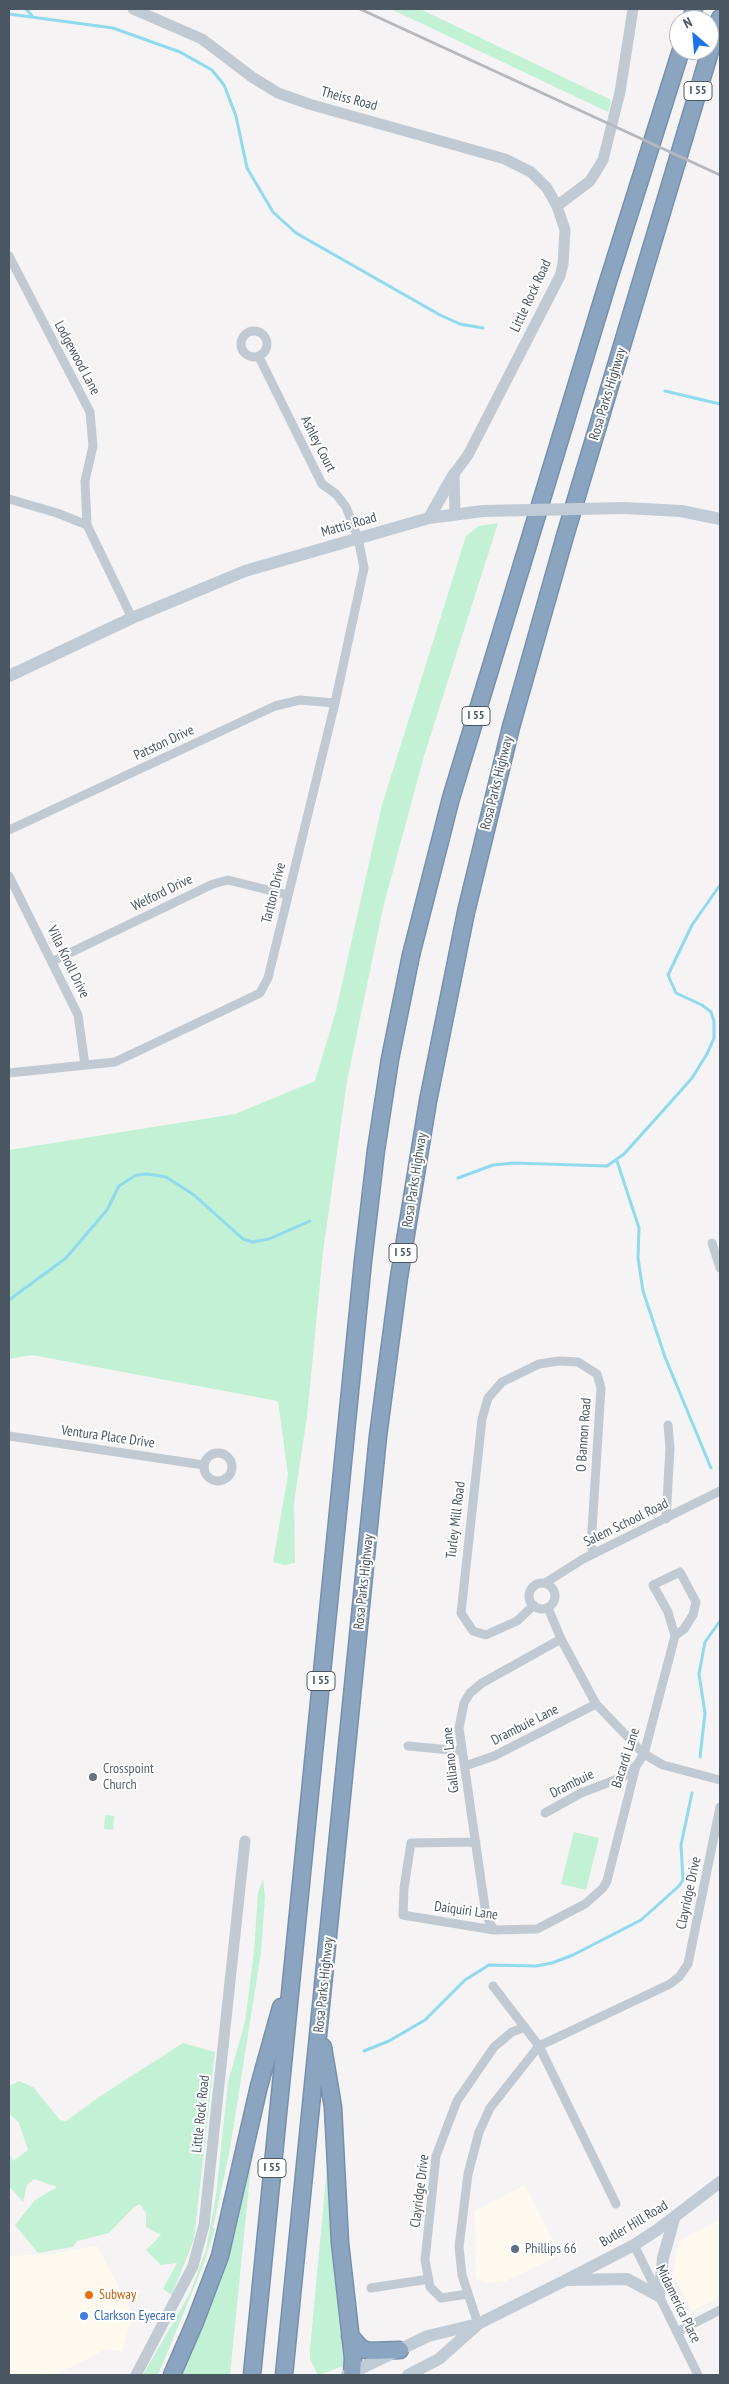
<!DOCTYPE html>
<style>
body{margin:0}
#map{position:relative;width:729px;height:2384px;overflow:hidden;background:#f5f3f3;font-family:"PT Sans Narrow",sans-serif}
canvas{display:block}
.frame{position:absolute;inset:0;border:10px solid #4a5661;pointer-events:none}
.north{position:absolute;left:669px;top:10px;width:50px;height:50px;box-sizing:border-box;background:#fff;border:1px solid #b7bbc0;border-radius:50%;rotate:333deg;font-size:14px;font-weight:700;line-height:20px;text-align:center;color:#4a5661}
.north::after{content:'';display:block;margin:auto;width:18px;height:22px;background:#1a73e8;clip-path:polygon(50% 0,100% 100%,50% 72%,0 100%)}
</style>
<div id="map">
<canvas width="729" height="2384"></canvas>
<div class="frame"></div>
<div class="north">N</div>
</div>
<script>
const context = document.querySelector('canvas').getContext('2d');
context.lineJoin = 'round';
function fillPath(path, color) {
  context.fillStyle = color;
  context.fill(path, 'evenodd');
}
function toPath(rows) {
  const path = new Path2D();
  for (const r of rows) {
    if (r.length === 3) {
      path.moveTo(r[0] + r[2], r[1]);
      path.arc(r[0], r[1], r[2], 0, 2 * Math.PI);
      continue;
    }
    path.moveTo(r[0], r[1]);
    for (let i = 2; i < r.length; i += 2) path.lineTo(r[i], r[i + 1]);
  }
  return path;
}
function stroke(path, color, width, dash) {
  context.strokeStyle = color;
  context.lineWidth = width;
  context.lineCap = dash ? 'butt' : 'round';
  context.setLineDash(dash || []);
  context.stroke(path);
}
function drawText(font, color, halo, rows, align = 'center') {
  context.font = font + ' "PT Sans Narrow",sans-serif';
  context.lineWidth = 4;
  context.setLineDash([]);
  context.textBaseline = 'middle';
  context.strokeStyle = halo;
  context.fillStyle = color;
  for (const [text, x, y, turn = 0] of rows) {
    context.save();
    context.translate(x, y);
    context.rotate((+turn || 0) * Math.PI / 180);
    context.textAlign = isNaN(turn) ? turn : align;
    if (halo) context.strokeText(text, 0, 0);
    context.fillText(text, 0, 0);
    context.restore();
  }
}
fillPath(toPath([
 [525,2185,560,2255,504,2282,487,2283,476,2278,474,2211],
 [720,2219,720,2297,692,2311,673,2273,679,2241],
 [97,2246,133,2314,122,2352,106,2349,56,2375,9,2375,9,2256,51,2254]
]), '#fdf9ef');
fillPath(toPath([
 [391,9,420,9,611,100,608,112],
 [498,523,424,756,383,908,347,1081,323,1252,307,1417,294,1502,295,1563,285,1565,273,1562,288,1475,278,1401,32,1355,9,1359,9,1150,235,1114,315,1081,336,1011,382,805,466,536,479,526],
 [105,1815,114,1816,113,1830,104,1829],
 [574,1832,599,1838,586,1890,561,1884],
 [263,1879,265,1897,261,1952,230,2149,213,2228,215,2229,203,2266,158,2375,143,2375,190,2293,206,2250,216,2195,228,2082,245,2022,254,1952,258,1893],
 [183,2043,215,2052,194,2239,172,2295,163,2289,177,2263,161,2265,146,2250,161,2235,146,2227,146,2213,140,2204,134,2207,109,2233,77,2241,73,2247,38,2253,15,2225,35,2200,57,2187,34,2179,27,2185,23,2202,12,2189,9,2189,9,2152,13,2161,28,2150,19,2123,11,2115,9,2116,9,2086,19,2081,33,2087,60,2120,66,2121,102,2095],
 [249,2155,252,2156,230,2375,182,2375,225,2263],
 [328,2157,332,2240,347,2361,344,2366,318,2375,310,2359,310,2349]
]), '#c3f1d5');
stroke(toPath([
 [26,9,33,17],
 [9,14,113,28,180,52,212,70,224,85,236,116,247,168,273,212,296,233,440,315,460,324,483,328],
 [665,391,720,404],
 [617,1161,639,1228,638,1258,643,1291,665,1357,711,1468],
 [458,1178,493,1165,514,1163,607,1166,624,1154,669,1104,692,1078,707,1054,714,1038,714,1021,711,1012,702,1005,676,993,668,975,692,925,720,885],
 [9,1300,66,1258,107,1210,119,1186,136,1175,148,1174,166,1177,194,1195,243,1239,252,1242,269,1239,310,1221],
 [700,1757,705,1713,699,1674,705,1642,720,1621],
 [364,2051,389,2041,425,2020,465,1980,489,1965,536,1966,552,1963,573,1955,641,1920,679,1886,683,1880,681,1845,692,1793]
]), '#90daee', 3);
const motorway = toPath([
 [691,20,694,9],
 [323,2047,333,2107,340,2243,353,2358,352,2375],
 [350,2336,362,2349,370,2351,400,2350],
 [172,2375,195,2322,220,2256,259,2086,281,2007],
 [252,2375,363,1261,376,1150,390,1059,411,955,451,798,606,288,681,50],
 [284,2375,378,1436,399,1277,428,1101,466,912,511,727,565,536,720,18]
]);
stroke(motorway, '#7690ad', 19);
stroke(toPath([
 [9,256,90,412,93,446,85,481,87,525,132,618],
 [254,344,13],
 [9,499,57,513,87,525],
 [9,830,275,706,300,700,335,703],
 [9,876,78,1015,85,1065],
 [53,961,213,884,228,880,288,895],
 [9,1073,115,1062,254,996,260,993,268,978,335,703,364,568,358,538,346,507,336,494,322,484,259,357],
 [712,1243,720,1268],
 [9,1436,204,1465],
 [218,1467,14],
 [666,1519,670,1448,668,1425],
 [545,1583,583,1559,720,1491],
 [542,1596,13],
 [534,1605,517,1621,486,1635,473,1631,461,1613,482,1419,488,1398,502,1382,539,1364,559,1361,578,1362,597,1374,601,1388,591,1546,594,1553],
 [548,1608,561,1639,596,1704,644,1754,663,1765,720,1780],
 [408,1746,462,1751],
 [465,1766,494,1756,596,1704],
 [545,1813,581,1793,623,1777,636,1766],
 [476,1842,411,1843,404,1888,403,1915,494,1930,537,1929,585,1904,603,1888,607,1881,636,1766,644,1754,675,1636,668,1612,653,1585,680,1572,696,1602,693,1615,684,1629,675,1636],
 [494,1930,486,1915,459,1728,464,1703,470,1693,482,1683,561,1639],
 [493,1986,539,2046,616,2204],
 [634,2245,698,2375],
 [371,2288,429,2279],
 [468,2294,441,2298,430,2287,425,2260,436,2156,457,2101,494,2047,512,2032,525,2027],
 [478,2324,462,2275,459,2247,468,2174,479,2132,490,2108,539,2046,670,1984,679,1977,688,1964,720,1807],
 [677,2332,720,2310]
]), '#c1cad2', 9);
stroke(toPath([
 [133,9,202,39,252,77,278,93,309,104,505,159,531,172,547,188,557,206,565,230,563,264,560,276,468,455,454,474,455,514],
 [557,206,590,181,603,160,620,92,633,9],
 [136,2375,193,2266,204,2225,245,1841]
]), '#c1cad2', 11);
stroke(toPath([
 [625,508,681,511,720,519],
 [429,518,454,474],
 [9,676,132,618,245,571,429,518,483,511],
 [570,2280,627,2279,659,2296,663,2258,674,2219],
 [347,2375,428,2336,478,2324,566,2280,634,2245,657,2230,720,2182],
 [408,2375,439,2359,476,2326]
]), '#c1cbd6', 12);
stroke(motorway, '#8ba5c1', 16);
stroke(toPath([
 [360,9,720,175]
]), '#b5b8bd', 3);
stroke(toPath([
 [483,511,625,508]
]), '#c1cbd6', 12);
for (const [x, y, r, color] of [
 [93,1777,5,"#6b7280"],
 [515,2249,5,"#5c6f8a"],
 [89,2295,5,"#e8710a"],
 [84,2316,5,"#3f7fe0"]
]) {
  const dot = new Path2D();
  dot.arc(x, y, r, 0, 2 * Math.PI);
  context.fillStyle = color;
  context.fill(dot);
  stroke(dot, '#fff', 2);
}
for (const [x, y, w] of [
 [698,91,28],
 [476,716,28],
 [403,1253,28],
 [321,1681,28],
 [272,2168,28]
]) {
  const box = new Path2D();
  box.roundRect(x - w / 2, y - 9.5, w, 19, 4);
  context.fillStyle = '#fff';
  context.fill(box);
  stroke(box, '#4a5661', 1);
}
drawText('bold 12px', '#4a5661', null, [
 ["I 55",698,91],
 ["I 55",476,716],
 ["I 55",403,1253],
 ["I 55",321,1681],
 ["I 55",272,2168]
]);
drawText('14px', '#4a5661', '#fff', [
 ["Theiss Road",349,99,15],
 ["Little Rock Road",531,296,-65],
 ["Lodgewood Lane",77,358,62],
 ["Rosa Parks Highway",608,394,-73],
 ["Ashley Court",318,444,63],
 ["Mattis Road",349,525,-16],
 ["Patston Drive",164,743,-25],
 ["Rosa Parks Highway",497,783,-76],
 ["Welford Drive",162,893,-26],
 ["Tarlton Drive",274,893,-76],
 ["Villa Knoll Drive",68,962,64],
 ["Rosa Parks Highway",415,1180,-81],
 ["O Bannon Road",584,1435,-86],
 ["Ventura Place Drive",108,1437,8],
 ["Turley Mill Road",456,1520,-83],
 ["Salem School Road",626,1523,-26],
 ["Rosa Parks Highway",364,1582,-84],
 ["Drambuie Lane",525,1725,-27],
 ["Bacardi Lane",626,1758,-72],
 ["Galliano Lane",451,1760,-96],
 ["Drambuie",572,1784,-26],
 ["Clayridge Drive",689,1893,-78],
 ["Daiquiri Lane",466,1911,8],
 ["Rosa Parks Highway",324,1985,-84],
 ["Little Rock Road",201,2114,-84],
 ["Clayridge Drive",420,2191,-83],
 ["Butler Hill Road",634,2224,-31],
 ["Midamerica Place",678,2304,64]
]);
drawText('14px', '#5b616d', '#fff', [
 ["Crosspoint",103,1769],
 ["Church",103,1785]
], 'left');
drawText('14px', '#4e5e75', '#fff', [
 ["Phillips 66",525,2249]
], 'left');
drawText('14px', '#c56008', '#fff', [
 ["Subway",99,2295]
], 'left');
drawText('14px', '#366cbe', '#fff', [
 ["Clarkson Eyecare",94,2316]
], 'left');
</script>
